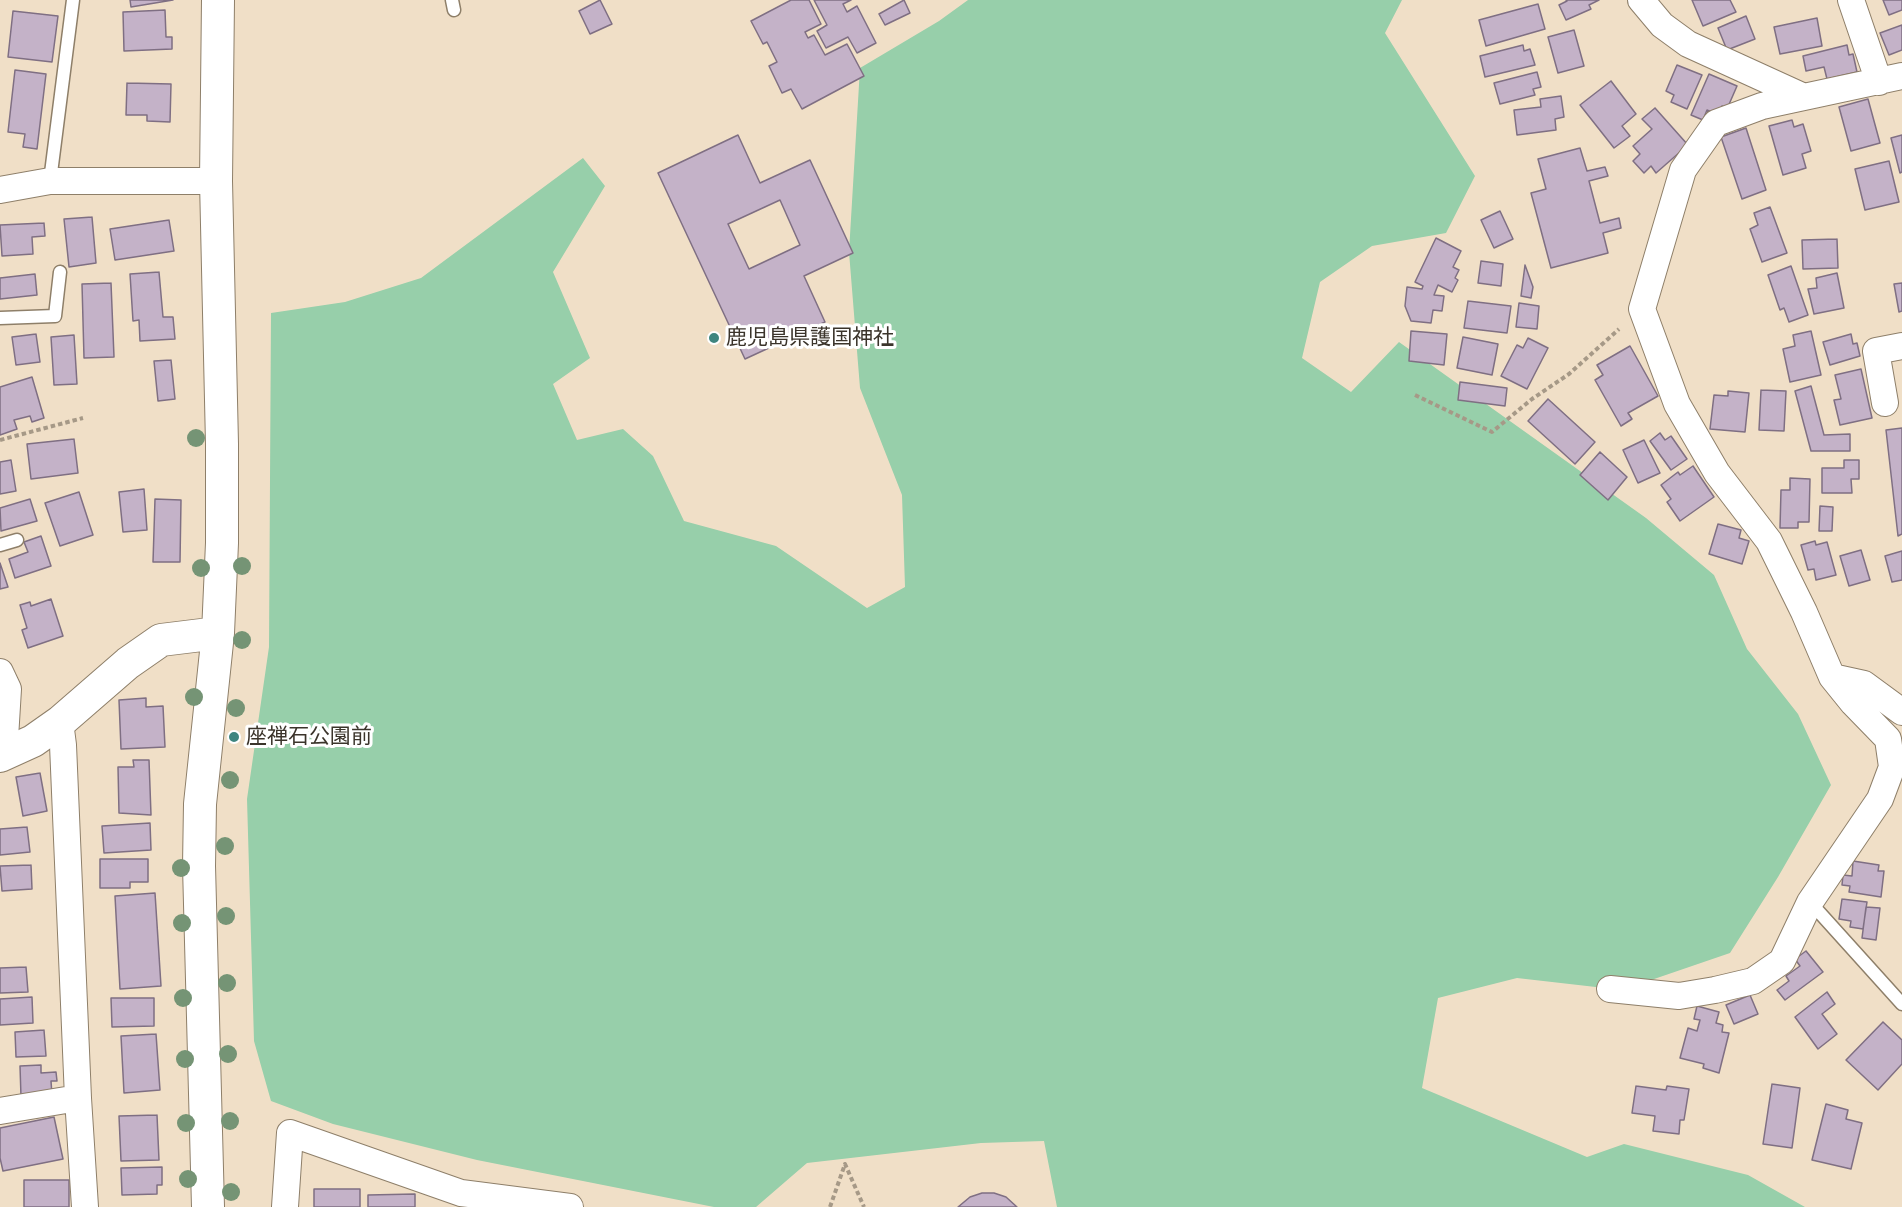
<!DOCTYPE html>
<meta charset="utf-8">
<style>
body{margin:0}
canvas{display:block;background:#f0dfc7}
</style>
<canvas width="1902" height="1207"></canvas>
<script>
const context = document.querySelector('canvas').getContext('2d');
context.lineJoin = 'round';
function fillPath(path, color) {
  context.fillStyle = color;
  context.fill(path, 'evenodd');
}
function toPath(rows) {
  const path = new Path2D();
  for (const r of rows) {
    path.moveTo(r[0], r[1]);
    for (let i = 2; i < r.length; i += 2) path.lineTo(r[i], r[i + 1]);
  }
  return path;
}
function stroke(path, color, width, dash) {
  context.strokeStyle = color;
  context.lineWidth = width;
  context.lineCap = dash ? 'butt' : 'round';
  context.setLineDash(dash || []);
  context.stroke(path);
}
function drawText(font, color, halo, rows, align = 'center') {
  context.font = font + ' Inter,"Noto Sans JP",sans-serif';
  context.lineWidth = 6;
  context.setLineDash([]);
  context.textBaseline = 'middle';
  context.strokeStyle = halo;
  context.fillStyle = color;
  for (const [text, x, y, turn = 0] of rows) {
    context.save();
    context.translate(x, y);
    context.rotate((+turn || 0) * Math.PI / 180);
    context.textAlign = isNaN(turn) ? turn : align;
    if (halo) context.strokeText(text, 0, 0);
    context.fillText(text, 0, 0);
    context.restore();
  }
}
fillPath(toPath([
 [968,0,1402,0,1385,33,1475,176,1446,233,1372,246,1320,282,1302,358,1351,392,1399,342,1646,518,1714,575,1747,649,1798,714,1831,785,1778,877,1730,953,1622,990,1517,978,1438,998,1422,1088,1587,1157,1624,1144,1748,1175,1805,1207,1057,1207,1044,1141,981,1143,807,1163,756,1207,714,1207,477,1160,333,1124,271,1101,254,1041,247,799,269,647,271,313,345,302,421,278,583,158,605,186,553,272,590,358,553,384,577,440,623,429,653,456,684,521,776,546,867,608,905,587,902,495,860,388,849,252,860,68,939,21]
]), '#97cfaa');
const building = toPath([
 [130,0,173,0,131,7,130,0],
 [600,0,612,24,590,34,579,11,600,0],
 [791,0,809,0,821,24,805,32,808,38,814,35,825,55,847,44,864,76,802,109,791,89,782,93,769,66,777,62,767,42,763,44,751,21,791,0],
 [814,0,851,0,843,4,847,12,857,6,876,43,857,53,848,37,826,48,817,31,827,25,814,0],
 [904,0,910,13,885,25,879,14,904,0],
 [1566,0,1599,0,1589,5,1591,9,1566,20,1559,5,1567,1,1566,0],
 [1692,0,1730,0,1736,12,1703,26,1692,0],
 [1883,0,1902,0,1902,10,1889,15,1883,0],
 [1538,4,1545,29,1486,46,1479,20,1538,4],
 [165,10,166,37,172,37,172,49,124,51,123,12,165,10],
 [13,11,58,16,52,62,8,57,13,11],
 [1746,16,1755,39,1727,50,1718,28,1746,16],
 [1817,18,1822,46,1780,54,1774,27,1817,18],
 [1902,25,1902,50,1889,55,1880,33,1902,25],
 [1574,30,1584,66,1558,73,1548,37,1574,30],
 [1523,45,1524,51,1530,49,1535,65,1485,77,1480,56,1523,45],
 [1847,45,1849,55,1853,54,1857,72,1827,79,1824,67,1806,71,1803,56,1847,45],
 [1677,65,1702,75,1687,109,1671,102,1674,95,1666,91,1677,65],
 [15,70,46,74,37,149,23,147,25,134,8,132,15,70],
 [1537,72,1541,87,1533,89,1535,95,1500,104,1494,83,1537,72],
 [1709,74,1737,86,1727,109,1722,106,1718,115,1707,110,1703,120,1691,115,1709,74],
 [1611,81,1636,114,1622,126,1630,136,1614,148,1580,105,1611,81],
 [127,83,171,84,170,122,147,121,147,115,126,115,127,83],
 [1561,96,1564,117,1555,119,1556,130,1517,135,1514,110,1541,107,1540,99,1561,96],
 [1868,99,1880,143,1851,151,1839,107,1868,99],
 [1655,108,1688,145,1656,173,1651,166,1644,173,1633,161,1640,154,1633,146,1652,129,1642,119,1655,108],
 [1792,120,1794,127,1803,124,1811,151,1802,154,1806,168,1783,175,1769,126,1792,120],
 [1746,128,1766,190,1742,199,1721,137,1746,128],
 [738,135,760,183,810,160,853,253,804,276,825,322,745,359,658,173,738,135],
 [780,200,800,245,749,269,728,224,780,200],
 [1902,135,1902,172,1900,173,1891,138,1902,135],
 [1580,148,1587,171,1605,167,1608,176,1589,181,1600,223,1619,218,1621,228,1603,233,1608,253,1551,268,1531,193,1546,189,1538,159,1580,148],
 [1889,161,1899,202,1865,210,1855,169,1889,161],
 [1770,207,1787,253,1762,262,1750,229,1758,225,1754,213,1770,207],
 [1500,211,1513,239,1494,248,1481,220,1500,211],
 [92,217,96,263,69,267,64,219,92,217],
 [169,220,174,251,115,260,110,229,169,220],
 [44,223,45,236,32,237,33,254,2,256,0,225,44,223],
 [1436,238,1461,251,1453,267,1459,270,1455,278,1458,280,1452,292,1438,285,1434,295,1444,296,1442,311,1433,310,1431,323,1411,321,1405,306,1407,287,1422,289,1423,286,1415,282,1436,238],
 [1837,239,1838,268,1803,269,1802,240,1837,239],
 [1481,261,1503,264,1501,286,1478,283,1481,261],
 [1525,265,1533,287,1531,298,1521,296,1525,265],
 [1791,266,1808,315,1789,322,1784,308,1780,310,1768,275,1791,266],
 [159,272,163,317,173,317,175,339,140,341,139,320,133,321,130,274,159,272],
 [1837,273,1844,308,1814,314,1808,289,1817,288,1816,278,1837,273],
 [35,274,37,295,0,299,0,278,35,274],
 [111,283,114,357,84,358,82,284,111,283],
 [1902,283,1902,311,1899,312,1894,284,1902,283],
 [1468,301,1511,306,1507,333,1464,328,1468,301],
 [1519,303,1539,306,1537,329,1516,327,1519,303],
 [1411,331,1447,334,1444,365,1409,361,1411,331],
 [1811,331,1821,375,1790,382,1783,349,1795,346,1793,335,1811,331],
 [36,334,40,362,16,365,12,337,36,334],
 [1851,334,1853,344,1857,343,1860,356,1830,365,1823,342,1851,334],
 [74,335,77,384,54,385,51,337,74,335],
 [1463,337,1498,344,1492,375,1457,368,1463,337],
 [1528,338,1548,348,1527,389,1501,376,1517,345,1523,348,1528,338],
 [1630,346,1658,396,1628,413,1632,419,1621,426,1595,380,1603,375,1597,365,1630,346],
 [171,360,175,399,158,401,154,361,171,360],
 [1861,369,1872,418,1840,425,1834,400,1841,399,1835,375,1861,369],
 [32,377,44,418,32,422,30,416,14,420,17,429,0,435,0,387,32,377],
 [1460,382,1507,388,1505,406,1458,400,1460,382],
 [1811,386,1824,435,1850,434,1850,451,1811,451,1795,391,1811,386],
 [1761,390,1786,391,1784,431,1759,430,1761,390],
 [1728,391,1749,393,1745,432,1710,429,1714,395,1728,396,1728,391],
 [1548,399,1595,442,1575,464,1528,421,1548,399],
 [1902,428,1902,534,1898,536,1886,430,1902,428],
 [1660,433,1665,440,1671,436,1687,459,1671,470,1650,441,1660,433],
 [74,439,78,473,31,479,27,444,74,439],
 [1644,440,1660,473,1638,483,1623,450,1644,440],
 [1600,452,1627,477,1608,500,1580,475,1600,452],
 [11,460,16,491,0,494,0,462,11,460],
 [1844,460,1859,460,1859,479,1851,479,1852,493,1822,493,1822,468,1844,468,1844,460],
 [1693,466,1714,497,1680,521,1667,502,1671,499,1661,485,1678,472,1680,475,1693,466],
 [1790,478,1810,479,1809,522,1798,522,1798,528,1780,528,1781,490,1790,490,1790,478],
 [144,489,147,530,123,532,119,492,144,489],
 [79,492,93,535,60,546,45,503,79,492],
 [30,499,37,521,1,531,0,508,30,499],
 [155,499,181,500,180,562,153,562,155,499],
 [1820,506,1833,507,1832,531,1819,531,1820,506],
 [1718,524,1741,530,1739,538,1749,541,1742,564,1709,554,1718,524],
 [41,536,51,566,15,578,9,559,28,552,24,542,41,536],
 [1815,541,1816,545,1827,542,1836,575,1816,580,1814,569,1808,570,1801,545,1815,541],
 [1861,550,1870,580,1849,586,1840,556,1861,550],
 [1902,551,1902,580,1892,582,1885,556,1902,551],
 [0,563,8,587,0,589,0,563],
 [51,599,63,636,28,648,22,630,27,628,20,605,30,602,31,606,51,599],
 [146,698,146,707,163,706,165,747,121,749,119,700,146,698],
 [133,760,149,760,151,815,119,813,118,767,134,767,133,760],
 [40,773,47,811,23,816,16,777,40,773],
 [150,823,151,850,104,853,102,826,150,823],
 [27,827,30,852,0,855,0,829,27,827],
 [100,859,148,859,148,882,130,882,130,888,100,888,100,859],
 [1853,861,1879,865,1878,871,1884,871,1881,897,1849,892,1850,886,1842,885,1843,875,1852,876,1853,861],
 [31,865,32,889,2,891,0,866,31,865],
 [155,893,161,986,120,989,115,896,155,893],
 [1842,899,1867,902,1863,929,1850,927,1851,921,1839,919,1842,899],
 [1866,907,1880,908,1876,940,1862,938,1866,907],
 [1806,951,1823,972,1785,1000,1777,990,1789,981,1786,976,1800,966,1795,959,1806,951],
 [26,967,28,992,0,993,0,968,26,967],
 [1827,992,1835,1004,1822,1014,1837,1034,1818,1049,1795,1017,1827,992],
 [1750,995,1758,1014,1734,1024,1726,1005,1750,995],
 [32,997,33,1023,0,1025,0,999,32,997],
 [111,998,154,998,154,1026,112,1027,111,998],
 [1697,1006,1719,1012,1716,1023,1723,1025,1722,1032,1729,1033,1719,1073,1703,1068,1704,1064,1680,1058,1688,1028,1697,1031,1700,1020,1694,1019,1697,1006],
 [1883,1022,1902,1040,1902,1064,1878,1090,1846,1060,1883,1022],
 [44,1030,46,1056,16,1057,15,1032,44,1030],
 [156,1034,160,1090,124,1093,121,1036,156,1034],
 [41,1065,41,1073,56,1072,57,1081,51,1081,52,1095,21,1097,20,1066,41,1065],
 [1772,1084,1800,1088,1792,1148,1763,1144,1772,1084],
 [1636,1086,1666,1090,1667,1086,1689,1089,1684,1120,1680,1120,1679,1134,1653,1131,1655,1116,1632,1113,1636,1086],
 [1826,1104,1848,1110,1846,1119,1862,1123,1851,1169,1812,1160,1826,1104],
 [157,1115,159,1160,121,1161,119,1116,157,1115],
 [54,1117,63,1159,3,1171,0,1158,0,1128,54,1117],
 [162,1167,162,1185,157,1185,157,1194,122,1195,121,1168,162,1167],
 [24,1180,69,1180,69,1207,24,1207,24,1180],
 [314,1189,360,1189,360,1207,314,1207,314,1189],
 [982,1193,994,1193,1006,1197,1017,1207,958,1207,970,1197,982,1193],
 [415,1194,415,1207,368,1207,368,1195,415,1194]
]);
fillPath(building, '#c4b2c8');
stroke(building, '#7f6f83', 1.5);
const service = toPath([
 [452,0,454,10],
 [50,181,73,0],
 [0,318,55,316,60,272],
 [0,545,17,540],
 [1810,902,1902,1004]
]);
const minor = toPath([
 [1641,0,1662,25,1688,44,1802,96],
 [1851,0,1879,82],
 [0,190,50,181,216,181],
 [1885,403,1876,351,1902,346],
 [0,672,8,689,4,755],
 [1832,677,1864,684,1902,712],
 [60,722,63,745,78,1098,85,1207],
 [1610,989,1679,996,1715,990,1753,981,1782,961,1810,902,1880,799,1892,767,1888,739,1853,703,1832,677,1804,612,1769,541,1717,473,1677,404,1642,309,1683,170,1716,123,1762,106,1902,76],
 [0,1111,78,1098],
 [285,1207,290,1133,461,1193,570,1207]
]);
const tertiary = toPath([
 [0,756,33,741,60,722,128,663,161,640,218,633],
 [208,1207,199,866,200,804,218,633,222,543,222,444,216,181,218,0]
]);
stroke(service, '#8e7f69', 15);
stroke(minor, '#8e7f69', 28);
stroke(tertiary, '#8e7f69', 34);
stroke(toPath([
 [1415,395,1492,432,1532,399,1569,374,1619,329],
 [0,440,83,418],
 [830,1207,845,1164,864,1207]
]), '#a69987', 4, [4.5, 3]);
stroke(service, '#fff', 12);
stroke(minor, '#fff', 26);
stroke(tertiary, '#fff', 32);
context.fillStyle = '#759475';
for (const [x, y] of [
 [196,438],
 [242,566],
 [201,568],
 [242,640],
 [194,697],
 [236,708],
 [230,780],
 [225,846],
 [181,868],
 [226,916],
 [182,923],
 [227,983],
 [183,998],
 [228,1054],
 [185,1059],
 [230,1121],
 [186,1123],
 [188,1179],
 [231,1192]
]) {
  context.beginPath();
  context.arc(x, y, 9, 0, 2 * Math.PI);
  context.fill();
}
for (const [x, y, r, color] of [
 [714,338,6,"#3e857f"],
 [234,737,6,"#3e857f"]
]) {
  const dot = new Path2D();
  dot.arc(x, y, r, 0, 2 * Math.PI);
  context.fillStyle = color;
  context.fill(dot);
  stroke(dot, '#fff', 2);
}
drawText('21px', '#3b342b', '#fff', [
 ["鹿児島県護国神社",726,338],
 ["座禅石公園前",246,737]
], 'left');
</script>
